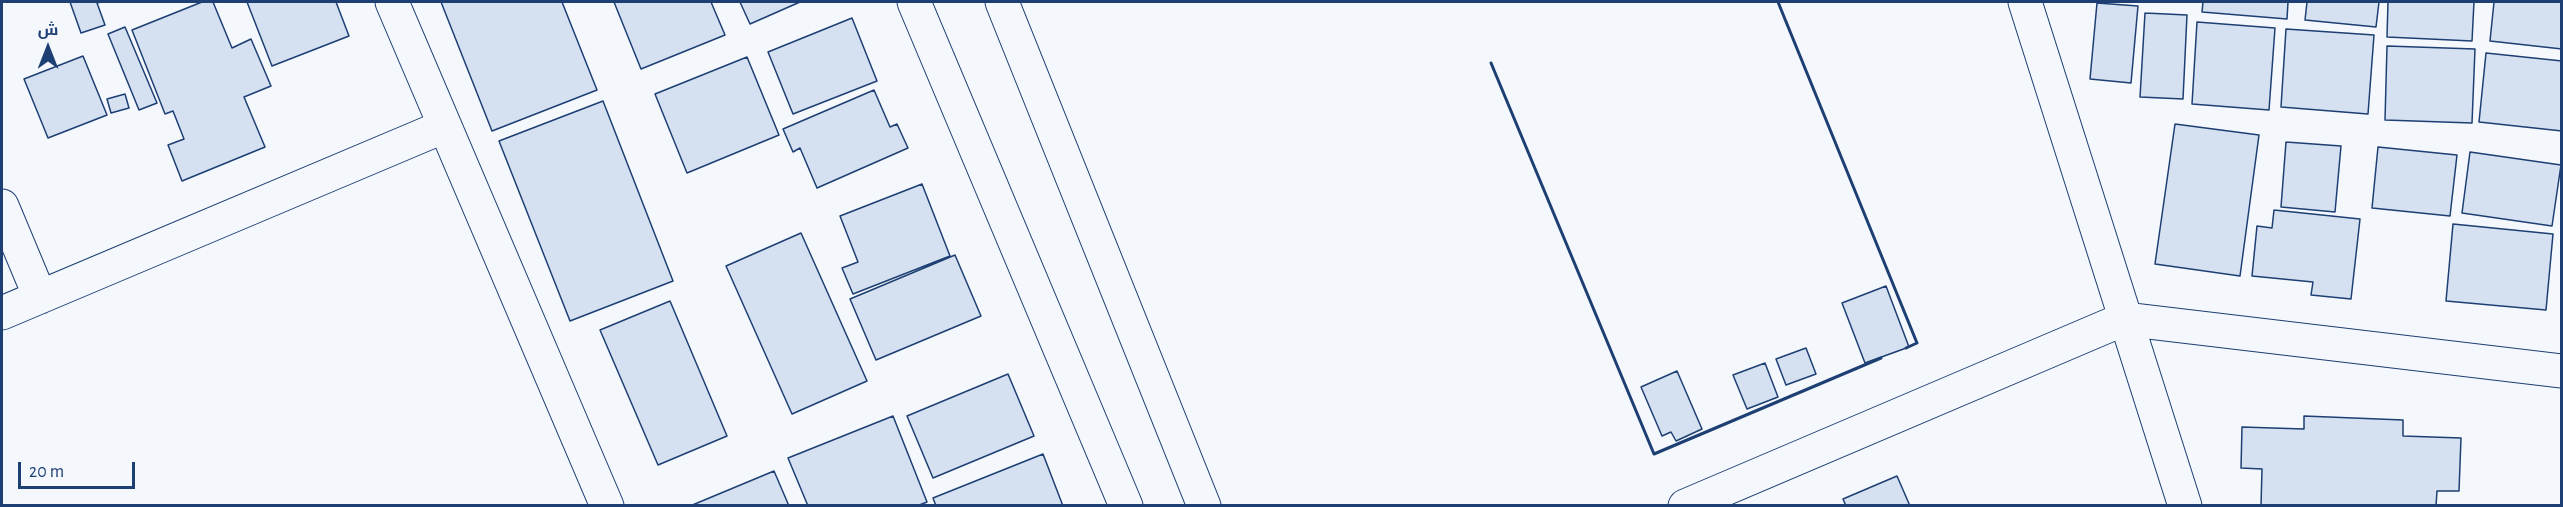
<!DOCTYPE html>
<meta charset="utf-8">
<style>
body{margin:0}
#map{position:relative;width:2563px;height:507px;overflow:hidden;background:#f4f7fb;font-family:"Alegreya Sans",Cairo,sans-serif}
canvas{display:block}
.frame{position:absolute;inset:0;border:3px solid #1d3f73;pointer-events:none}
.north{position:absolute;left:18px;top:18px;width:60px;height:60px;-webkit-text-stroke:4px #f4f7fb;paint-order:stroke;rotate:0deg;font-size:16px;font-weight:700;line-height:24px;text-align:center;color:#1d3f73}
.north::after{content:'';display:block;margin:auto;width:21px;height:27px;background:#1d3f73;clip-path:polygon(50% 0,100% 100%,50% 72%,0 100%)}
.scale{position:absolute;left:18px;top:462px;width:117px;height:27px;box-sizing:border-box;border:3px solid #1d3f73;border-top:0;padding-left:8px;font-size:18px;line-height:21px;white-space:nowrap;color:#1d3f73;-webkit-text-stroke:4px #f4f7fb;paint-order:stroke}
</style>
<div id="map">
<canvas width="2563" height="507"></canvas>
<div class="frame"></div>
<div class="north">ش</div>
<div class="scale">20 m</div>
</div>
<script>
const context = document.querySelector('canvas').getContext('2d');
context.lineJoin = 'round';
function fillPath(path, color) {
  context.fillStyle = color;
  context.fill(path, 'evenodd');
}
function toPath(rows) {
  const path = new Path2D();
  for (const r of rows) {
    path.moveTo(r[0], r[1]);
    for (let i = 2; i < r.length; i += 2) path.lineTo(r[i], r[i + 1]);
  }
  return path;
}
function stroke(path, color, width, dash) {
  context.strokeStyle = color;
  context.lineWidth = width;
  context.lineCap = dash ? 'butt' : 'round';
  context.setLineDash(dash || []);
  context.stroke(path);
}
const building = toPath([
 [70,2,101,2,97,3,105,25,81,33,70,2],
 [202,2,213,2,232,48,251,39,271,86,244,97,265,147,182,181,168,145,184,139,173,111,165,114,132,30,202,2],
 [247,2,336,2,349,36,272,66,247,2],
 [441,2,562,2,597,90,492,131,441,2],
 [614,2,711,2,725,35,641,69,614,2],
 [740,2,800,2,750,24,740,2],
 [2203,2,2288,2,2287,19,2202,12,2203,2],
 [2307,2,2379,2,2376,27,2305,20,2307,2],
 [2388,2,2474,2,2472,41,2387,37,2388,2],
 [2494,2,2562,2,2562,49,2490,41,2494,2],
 [2097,3,2138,6,2131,83,2090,79,2097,3],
 [2145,13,2187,15,2183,99,2140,97,2145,13],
 [852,18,877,81,793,114,768,52,852,18],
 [2197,22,2275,28,2269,110,2192,104,2197,22],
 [125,27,157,103,139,110,108,34,125,27],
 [2286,29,2374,35,2368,114,2281,107,2286,29],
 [2387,46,2475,49,2472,123,2385,120,2387,46],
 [2486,53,2562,61,2562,131,2479,122,2486,53],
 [83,56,107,115,48,138,24,79,83,56],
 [747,57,779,135,687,173,655,94,747,57],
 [874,90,890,127,897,124,908,148,817,188,800,148,793,152,783,129,874,90],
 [125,94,129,108,111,113,107,99,125,94],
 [603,101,673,281,570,321,499,141,603,101],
 [2175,124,2259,135,2240,276,2155,264,2175,124],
 [2286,142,2341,146,2335,212,2281,207,2286,142],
 [2378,147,2457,155,2450,216,2372,208,2378,147],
 [2470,152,2561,165,2552,226,2462,213,2470,152],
 [922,184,950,256,853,294,842,268,858,262,840,216,922,184],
 [2274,210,2360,219,2351,299,2311,295,2313,282,2252,276,2257,226,2272,228,2274,210],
 [2453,224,2553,234,2546,310,2446,301,2453,224],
 [801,233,867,381,792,414,726,266,801,233],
 [955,255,981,316,876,360,850,299,955,255],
 [1886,286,1909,347,1865,363,1842,303,1886,286],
 [670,301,727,436,658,465,600,330,670,301],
 [1806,348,1816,374,1786,385,1776,359,1806,348],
 [1765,363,1778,397,1747,409,1733,375,1765,363],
 [1677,371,1702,429,1676,441,1671,432,1662,436,1641,387,1677,371],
 [1008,374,1034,436,933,478,907,416,1008,374],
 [893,416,927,502,917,506,808,506,788,458,893,416],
 [2304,416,2403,420,2403,436,2461,438,2459,491,2437,491,2436,506,2261,506,2262,469,2241,468,2242,427,2304,429,2304,416],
 [1043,454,1063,506,936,506,933,498,1043,454],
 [774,471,789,506,690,506,774,471],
 [1897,476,1910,506,1846,506,1843,499,1897,476]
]);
fillPath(building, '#d5e0f0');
stroke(building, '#1d3f73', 1.5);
const minor = toPath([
 [392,2,607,506],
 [914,2,1126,506],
 [1002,2,1204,506],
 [2025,2,2185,506],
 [2,206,40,297],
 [2,313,445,126],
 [1685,506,2124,319,2562,371]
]);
stroke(minor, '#1d3f73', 35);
stroke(minor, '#f4f7fb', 33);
stroke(toPath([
 [1778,2,1917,343,1906,348],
 [1491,63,1654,454,1881,358]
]), '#1d3f73', 3);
</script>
